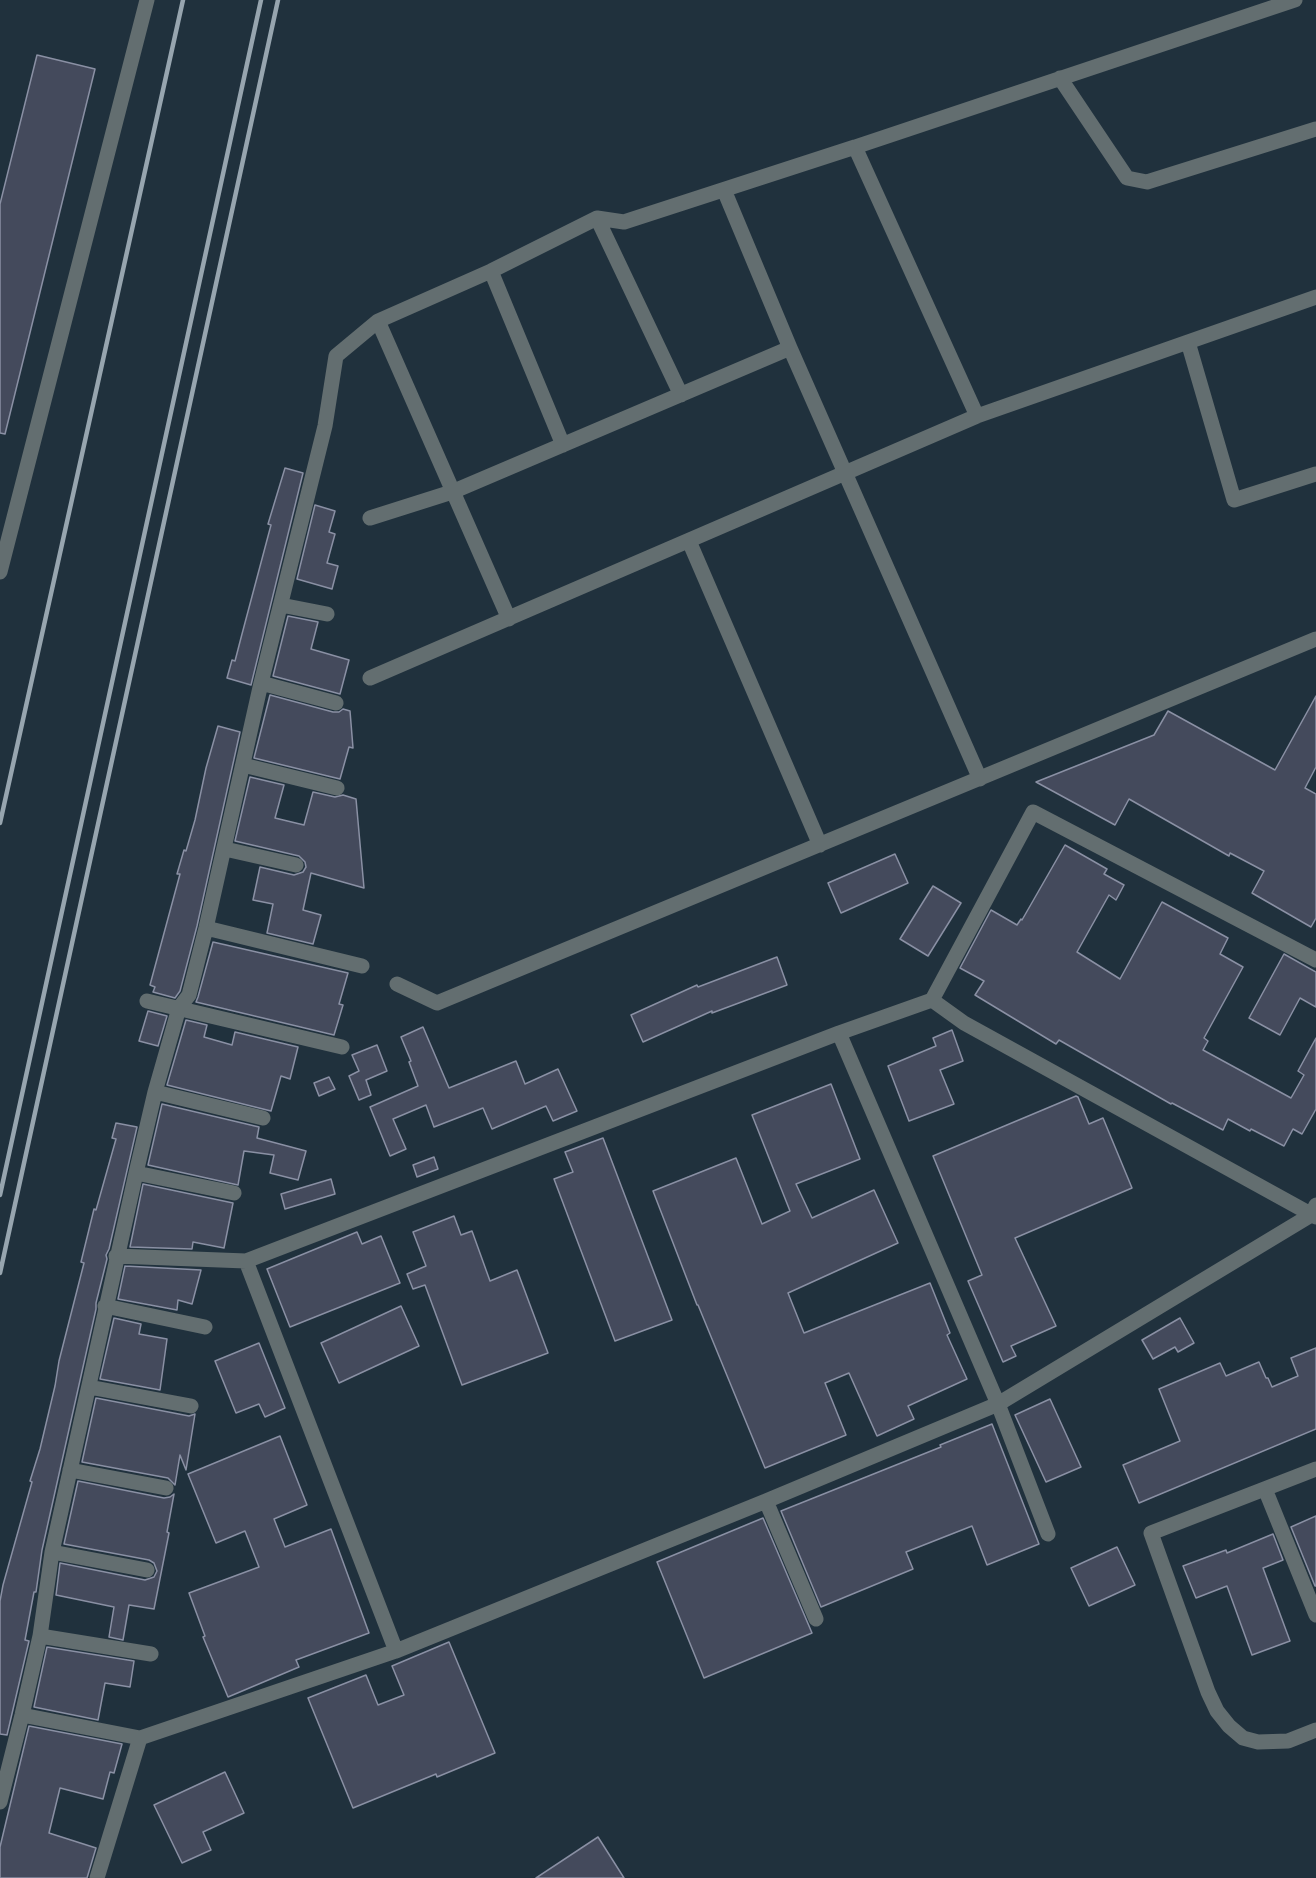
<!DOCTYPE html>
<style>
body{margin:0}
canvas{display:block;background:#20313d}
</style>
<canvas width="1316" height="1878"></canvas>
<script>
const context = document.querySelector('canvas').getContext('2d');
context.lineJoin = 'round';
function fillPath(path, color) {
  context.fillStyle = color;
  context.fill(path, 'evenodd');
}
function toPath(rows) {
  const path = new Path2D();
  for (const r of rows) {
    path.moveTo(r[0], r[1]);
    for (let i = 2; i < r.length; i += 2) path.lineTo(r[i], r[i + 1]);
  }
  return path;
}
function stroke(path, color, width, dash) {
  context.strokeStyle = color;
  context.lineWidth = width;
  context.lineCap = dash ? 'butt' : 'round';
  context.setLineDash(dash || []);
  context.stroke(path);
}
const building = toPath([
 [37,55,95,69,5,434,0,433,0,204,37,55],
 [285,468,303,473,251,685,227,678,232,660,235,661,242,634,271,525,268,524,285,468],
 [315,505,335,511,329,532,335,534,327,563,338,566,332,589,297,579,315,505],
 [288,616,318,622,311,649,349,660,340,694,273,676,288,616],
 [270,695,333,712,339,712,343,709,350,711,353,748,349,747,340,779,254,758,270,695],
 [1316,696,1316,767,1305,788,1316,794,1316,918,1311,927,1252,893,1264,871,1230,853,1229,856,1129,799,1115,825,1036,782,1154,735,1168,711,1275,770,1316,696],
 [218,726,240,732,197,926,180,991,175,998,153,992,155,987,150,985,180,874,177,874,184,850,186,851,195,820,206,768,218,726],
 [250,777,284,785,275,818,304,825,313,792,335,797,343,795,356,799,364,888,311,873,303,910,321,915,313,944,267,933,273,904,253,900,260,867,294,875,303,872,306,867,305,862,299,856,235,841,250,777],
 [1065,845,1107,869,1104,874,1124,885,1116,900,1109,895,1077,952,1120,979,1162,902,1228,938,1220,954,1243,967,1204,1038,1208,1041,1203,1050,1291,1098,1304,1075,1298,1071,1316,1038,1316,1109,1302,1134,1293,1129,1284,1146,1251,1129,1250,1131,1228,1119,1223,1130,1172,1103,1171,1104,1059,1040,1056,1044,975,995,984,981,960,968,991,910,1017,925,1021,919,1022,920,1065,845],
 [895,854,908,883,841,913,828,883,895,854],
 [933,886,961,903,928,956,900,939,933,886],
 [213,942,348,973,339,1004,343,1005,334,1035,196,1002,198,997,213,942],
 [1284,954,1316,972,1316,1007,1300,998,1280,1035,1249,1018,1284,954],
 [777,957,787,985,712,1013,712,1011,643,1042,631,1015,697,985,698,987,777,957],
 [148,1011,167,1016,158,1046,139,1041,148,1011],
 [186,1020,207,1025,204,1037,232,1045,235,1032,298,1047,290,1079,281,1076,271,1111,167,1085,186,1020],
 [423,1027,449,1088,516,1061,525,1084,558,1069,577,1111,553,1121,546,1106,492,1129,483,1108,434,1127,426,1105,393,1119,406,1149,390,1156,370,1107,418,1086,409,1062,411,1061,401,1037,423,1027],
 [952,1030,963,1061,940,1070,954,1104,909,1121,888,1066,936,1046,933,1038,952,1030],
 [377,1045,387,1071,366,1080,371,1095,359,1100,349,1076,359,1071,352,1055,377,1045],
 [329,1077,335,1089,319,1096,314,1083,329,1077],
 [831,1084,860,1159,796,1184,812,1218,874,1190,898,1243,788,1293,804,1333,930,1283,950,1333,947,1335,967,1379,908,1406,914,1419,877,1436,849,1373,825,1383,846,1435,765,1468,698,1305,697,1305,653,1191,736,1158,762,1224,790,1211,752,1115,831,1084],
 [1076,1096,1078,1097,1089,1124,1103,1118,1132,1188,1015,1238,1056,1326,1011,1346,1016,1356,1003,1362,968,1281,982,1275,933,1156,1076,1096],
 [162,1104,259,1127,257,1138,306,1151,298,1180,270,1173,274,1155,244,1151,238,1185,148,1165,162,1104],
 [116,1123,137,1127,109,1249,106,1255,107,1259,96,1303,96,1309,42,1550,36,1592,34,1592,25,1640,29,1641,7,1735,0,1734,0,1601,3,1585,32,1482,30,1481,40,1449,55,1386,59,1361,84,1263,81,1262,94,1209,96,1210,116,1139,112,1138,116,1123],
 [603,1138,672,1320,615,1341,554,1179,573,1172,565,1152,603,1138],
 [434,1157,438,1169,417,1177,413,1165,434,1157],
 [331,1179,335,1194,285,1209,281,1194,331,1179],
 [143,1184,233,1203,224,1248,193,1242,192,1249,130,1247,143,1184],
 [454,1216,461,1235,472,1231,490,1281,517,1270,548,1353,462,1385,425,1285,413,1289,407,1274,426,1266,413,1232,454,1216],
 [357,1232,362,1244,381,1236,400,1283,290,1327,267,1269,357,1232],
 [125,1266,201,1270,192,1304,178,1300,177,1310,118,1299,125,1266],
 [401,1306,419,1346,339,1383,321,1343,401,1306],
 [114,1318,141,1324,139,1334,167,1339,160,1390,100,1379,114,1318],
 [1180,1318,1194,1343,1178,1352,1175,1347,1153,1359,1142,1340,1180,1318],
 [259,1343,285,1408,265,1417,259,1404,236,1413,215,1361,259,1343],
 [1316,1348,1316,1429,1139,1503,1123,1465,1180,1441,1159,1389,1220,1363,1226,1376,1259,1362,1266,1378,1268,1378,1272,1387,1298,1376,1291,1358,1316,1348],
 [96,1398,189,1416,195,1414,186,1470,180,1455,175,1485,168,1478,82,1462,96,1398],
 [1050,1399,1081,1467,1046,1482,1015,1415,1050,1399],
 [992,1424,1039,1544,987,1565,972,1526,906,1552,913,1569,821,1607,781,1511,941,1447,940,1445,992,1424],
 [280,1436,307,1505,274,1519,285,1547,331,1529,369,1633,296,1660,299,1667,228,1697,203,1637,205,1636,189,1593,259,1567,245,1531,216,1543,188,1474,280,1436],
 [78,1481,164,1498,170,1497,174,1494,167,1532,169,1533,154,1609,129,1605,123,1640,109,1637,114,1607,56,1595,60,1563,145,1580,154,1577,157,1571,154,1563,149,1560,64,1544,78,1481],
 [1316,1516,1316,1586,1315,1586,1291,1527,1316,1516],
 [763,1518,812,1633,704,1678,657,1562,763,1518],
 [1273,1534,1283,1560,1263,1568,1290,1641,1252,1655,1227,1586,1196,1598,1183,1566,1226,1550,1227,1553,1273,1534],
 [1117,1547,1135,1585,1089,1606,1071,1568,1117,1547],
 [449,1642,495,1753,437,1777,436,1774,353,1808,308,1698,366,1675,378,1705,404,1695,392,1666,449,1642],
 [47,1647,134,1661,130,1687,105,1683,98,1720,34,1707,47,1647],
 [29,1726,122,1744,114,1773,110,1772,103,1799,60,1788,49,1833,96,1848,87,1878,0,1878,0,1847,29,1726],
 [225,1772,244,1813,203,1832,211,1850,182,1863,154,1805,225,1772],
 [598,1837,624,1878,536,1878,598,1837]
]);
fillPath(building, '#444a5c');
stroke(building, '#8a90a4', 1.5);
stroke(toPath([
 [1060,78,1127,178,1147,182,1316,129],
 [724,190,790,348,980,779],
 [597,218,681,395],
 [491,271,563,445],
 [378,321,509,619],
 [1188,342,1234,500,1316,474],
 [977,416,855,147,1295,0],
 [370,518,452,492,790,348],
 [689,541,820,845],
 [0,572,147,0],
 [281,605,327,614],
 [370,678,977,416,1316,297],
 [261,683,336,703],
 [243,765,337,788],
 [225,849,296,865],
 [206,928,362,966],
 [397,984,437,1003,1316,639],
 [932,1000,964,1023,1316,1217],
 [147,1001,342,1047],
 [839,1033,998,1404,1048,1534],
 [155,1092,263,1118],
 [136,1173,234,1193],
 [116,1256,246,1261,839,1033,932,1000,1033,812,1316,960],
 [246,1261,396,1651],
 [105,1306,205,1327],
 [89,1387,191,1406],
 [1316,1469,1151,1533,1208,1692,1217,1711,1229,1726,1243,1738,1258,1742,1288,1741,1316,1730],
 [70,1470,166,1488],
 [1265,1489,1316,1615],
 [766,1501,816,1619],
 [52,1552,147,1570],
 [40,1636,151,1654],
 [22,1715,140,1738,396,1651,766,1501,998,1404,1311,1215,1316,1205],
 [0,1802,22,1715,40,1636,52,1552,136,1173,155,1092,179,1008,189,995,206,928,261,683,325,426,336,356,378,321,491,271,597,218,624,222,855,147],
 [97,1878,140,1738]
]), '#636e70', 15);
stroke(toPath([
 [0,823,183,0],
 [0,1195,261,0],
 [0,1273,278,0]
]), '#97a5af', 4.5);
</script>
